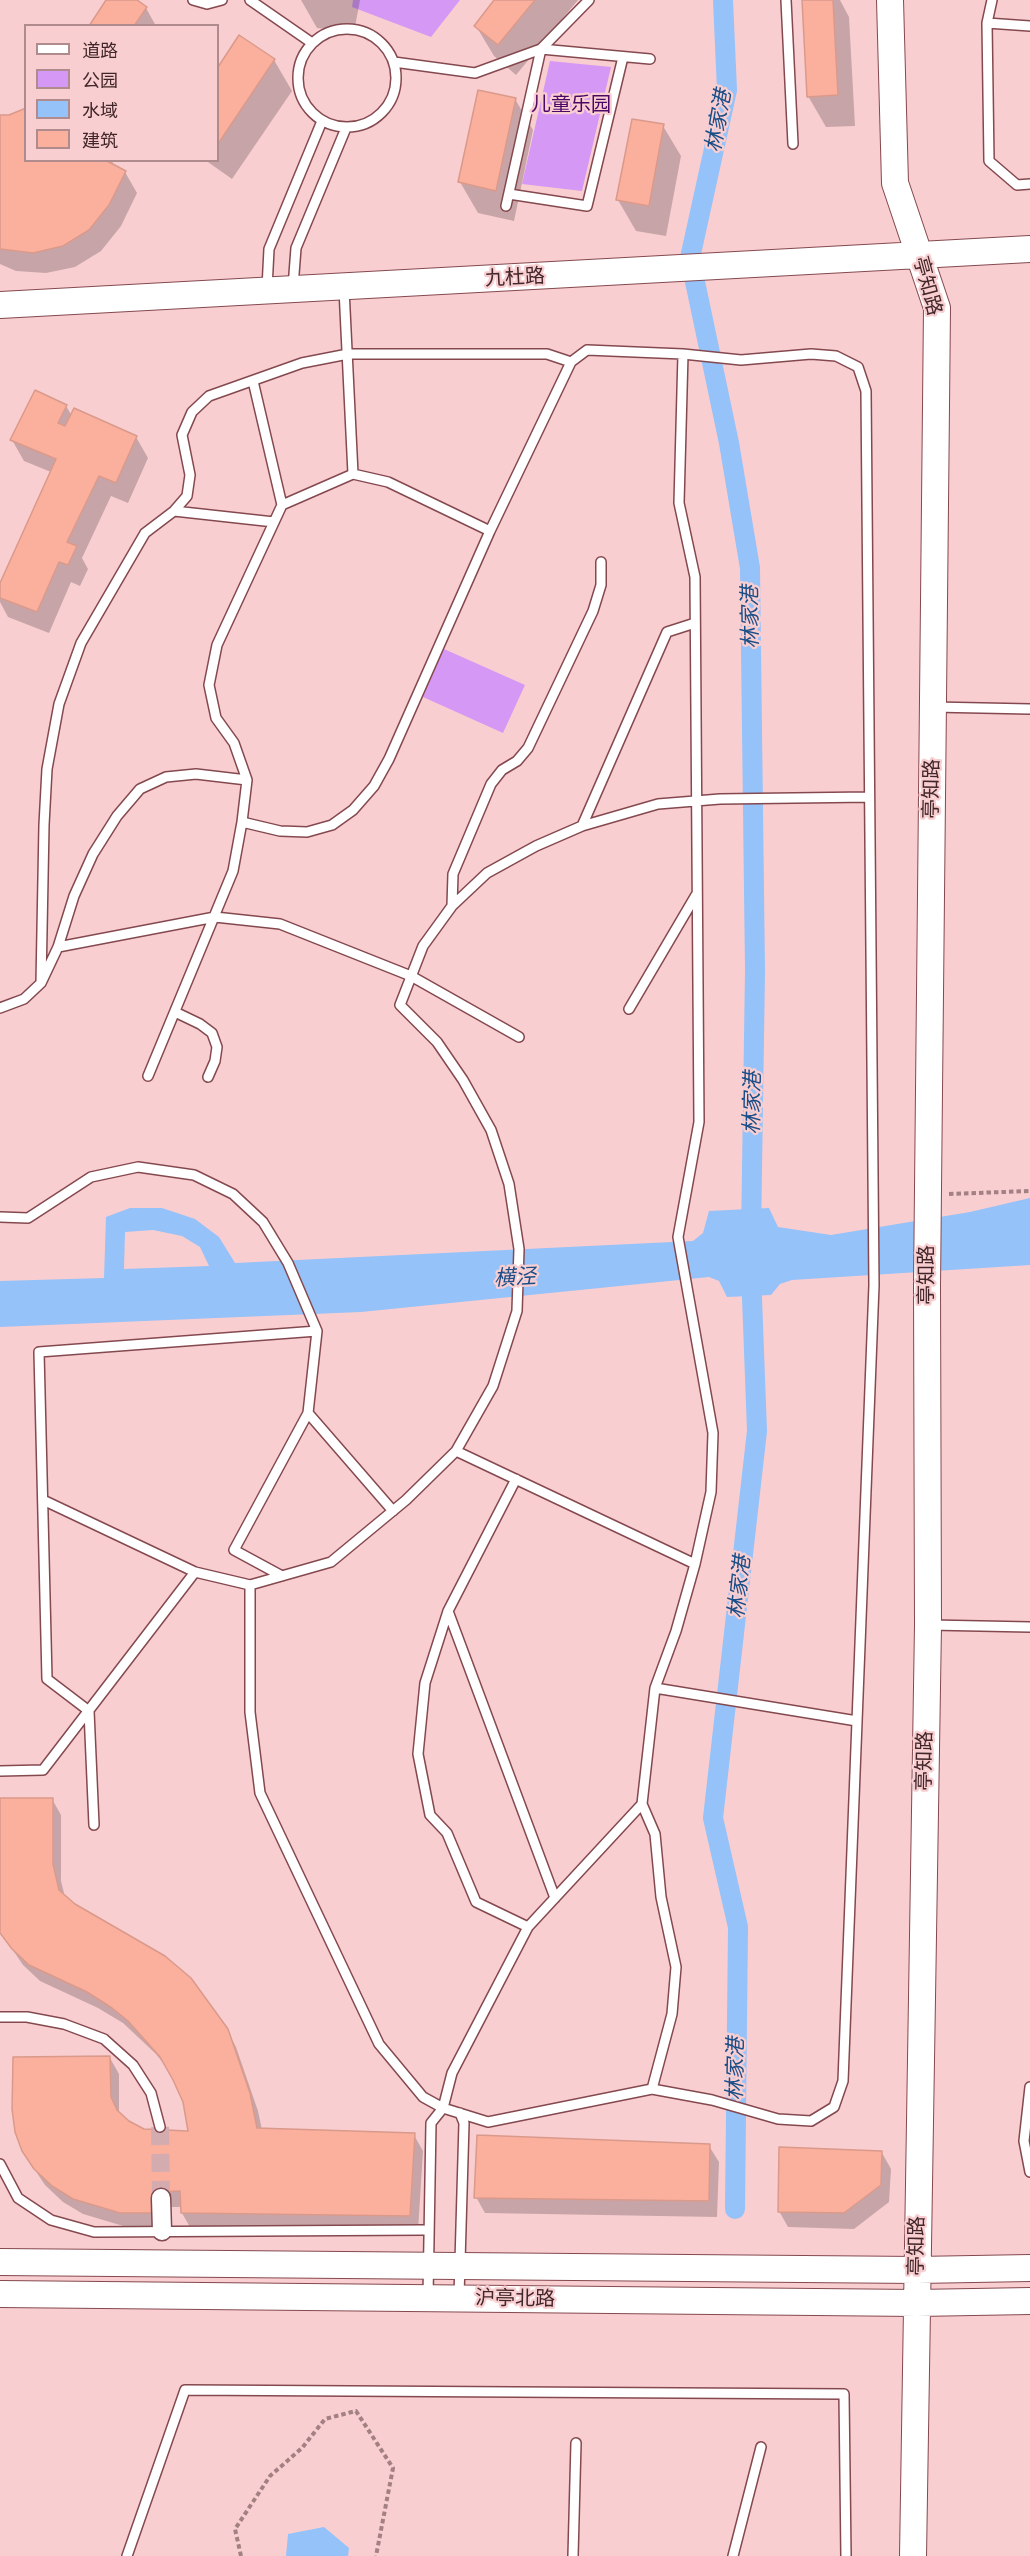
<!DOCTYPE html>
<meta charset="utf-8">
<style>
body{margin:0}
#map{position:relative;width:1030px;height:2556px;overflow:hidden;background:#f9ced1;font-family:"IBM Plex Sans","Noto Sans SC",sans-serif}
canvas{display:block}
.legend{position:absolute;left:24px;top:24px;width:195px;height:138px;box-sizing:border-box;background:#f9ced1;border:2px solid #af8b8e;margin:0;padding:8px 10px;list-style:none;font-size:18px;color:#412629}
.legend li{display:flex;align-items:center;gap:12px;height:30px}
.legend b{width:30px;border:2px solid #af8b8e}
</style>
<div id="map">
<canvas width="1030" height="2556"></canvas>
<ul class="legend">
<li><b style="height:8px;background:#fff"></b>道路</li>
<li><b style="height:16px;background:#d598f4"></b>公园</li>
<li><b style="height:16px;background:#94c2f9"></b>水域</li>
<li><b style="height:16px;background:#fbaf9d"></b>建筑</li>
</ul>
</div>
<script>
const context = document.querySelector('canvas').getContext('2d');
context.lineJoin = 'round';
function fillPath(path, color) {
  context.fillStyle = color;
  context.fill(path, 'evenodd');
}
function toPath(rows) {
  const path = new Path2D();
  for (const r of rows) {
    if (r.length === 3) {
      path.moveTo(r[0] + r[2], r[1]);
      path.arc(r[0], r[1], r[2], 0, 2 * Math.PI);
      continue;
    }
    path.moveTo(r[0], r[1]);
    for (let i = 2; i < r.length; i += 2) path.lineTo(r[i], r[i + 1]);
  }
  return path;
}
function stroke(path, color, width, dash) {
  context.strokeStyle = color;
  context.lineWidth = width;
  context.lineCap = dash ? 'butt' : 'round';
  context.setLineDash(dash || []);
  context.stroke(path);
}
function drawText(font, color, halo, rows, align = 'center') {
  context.font = font + ' "IBM Plex Sans","Noto Sans SC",sans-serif';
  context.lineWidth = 4.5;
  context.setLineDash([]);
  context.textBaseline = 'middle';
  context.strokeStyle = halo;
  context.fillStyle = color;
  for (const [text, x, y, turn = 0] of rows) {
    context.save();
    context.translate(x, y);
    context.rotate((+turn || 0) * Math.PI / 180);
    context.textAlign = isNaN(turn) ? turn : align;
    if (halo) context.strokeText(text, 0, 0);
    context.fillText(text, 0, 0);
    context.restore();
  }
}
fillPath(toPath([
 [353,0,460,0,431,37,352,7],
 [550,61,611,67,582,191,522,184],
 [444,649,525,685,503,733,423,697]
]), '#d598f4');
fillPath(toPath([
 [1030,1198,1030,1265,792,1280,780,1284,771,1295,727,1297,719,1281,709,1277,361,1312,0,1327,0,1281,104,1278,106,1217,130,1208,162,1208,195,1219,219,1237,235,1263,693,1241,703,1233,709,1211,769,1208,778,1227,831,1235,970,1212],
 [153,1230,182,1236,200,1247,209,1266,124,1269,125,1232],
 [324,2527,349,2548,348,2556,286,2556,288,2534]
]), '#94c2f9');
fillPath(toPath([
 [108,0,134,0,146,8,156,26,91,26],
 [301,0,360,0,354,32,317,28],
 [496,0,578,0,516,75,494,56,476,26],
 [803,0,840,0,849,17,855,126,826,127,808,96],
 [239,37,274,60,292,91,232,179,205,160,218,160,218,70],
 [515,99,533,130,514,221,478,213,460,182],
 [0,116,26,160,112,160,114,167,125,172,137,193,121,226,101,251,75,267,46,273,16,271,0,264],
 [663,126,681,156,666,236,636,231,618,200],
 [66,406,72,416,136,437,148,458,128,503,111,496,82,558,88,569,80,586,71,582,49,633,8,617,0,602,0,586,51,472,24,461,12,440],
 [0,1799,52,1799,61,1815,61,1881,65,1897,227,2030,236,2047,258,2111,262,2130,414,2135,423,2151,418,2231,191,2229,182,2213,182,2207,166,2207,166,2229,130,2228,83,2214,63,2202,45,2185,33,2167,110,2058,119,2074,119,2114,128,2123,143,2130,190,2132,184,2102,171,2073,156,2054,123,2023,98,2008,40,1981,23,1965,0,1931],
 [709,2146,719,2162,717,2217,485,2213,476,2197],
 [882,2153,891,2169,889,2202,854,2229,788,2227,779,2211]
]), '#0003');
stroke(toPath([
 [723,0,727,90,690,258,729,443,750,568,755,971,751,1236],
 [735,2209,738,1927,713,1818,757,1431,751,1271]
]), '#94c2f9', 20);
const building = toPath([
 [106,0,137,0,147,7,134,26,89,26,106,0],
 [494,0,535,0,498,45,474,26,494,0],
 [802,0,833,0,838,95,807,97,802,0],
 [239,35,275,59,218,144,218,67,239,35],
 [478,90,516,98,496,191,458,182,478,90],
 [26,108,26,160,105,160,126,171,109,205,89,230,63,246,33,253,0,249,0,115,9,115,26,108],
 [632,119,664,124,649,206,616,200,632,119],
 [35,390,67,405,58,423,65,426,74,408,137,436,116,483,99,476,67,542,77,546,68,565,59,562,37,612,0,598,0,583,56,459,10,440,35,390],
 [0,1798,53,1798,53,1864,59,1890,75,1904,165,1956,191,1978,228,2029,250,2093,257,2128,415,2133,410,2216,181,2213,180,2191,158,2192,158,2213,120,2213,73,2199,52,2186,34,2169,22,2151,15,2132,12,2109,13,2057,110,2056,111,2097,117,2110,129,2121,144,2129,188,2131,183,2102,173,2080,160,2057,128,2021,112,2008,87,1992,29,1965,12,1949,0,1933,0,1798],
 [477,2135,710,2144,709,2201,474,2198,477,2135],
 [779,2147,882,2151,881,2185,844,2213,778,2212,779,2147]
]);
fillPath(building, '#fbaf9d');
stroke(building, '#da9a8b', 1.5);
stroke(toPath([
 [160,2127,161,2198]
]), '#d4acaf', 18, [18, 9]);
const lane = toPath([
 [193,0,207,4,222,0],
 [250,0,312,43],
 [786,0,793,144],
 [992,0,987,23,989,161,1017,185,1030,184],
 [987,23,1030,26],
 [347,78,49],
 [394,62,475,73,541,49,650,59],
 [509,194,587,206,623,57],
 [506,206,541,49,589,0],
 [293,287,296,248,346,128],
 [267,288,269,249,322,121],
 [344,289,353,474],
 [253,381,282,505],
 [174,511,274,522],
 [933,707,1030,709],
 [242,822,280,831,307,832,332,825,353,810,374,786,389,759,490,531,571,362],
 [582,826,667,632,695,623],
 [452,906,453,874,491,784,502,770,517,761,528,748,593,611,601,585,601,562],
 [58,947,215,917,280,924,411,976,519,1037],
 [41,983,44,825,47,769,59,704,81,643,145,533,174,511,187,496,190,475,182,435,192,412,209,396,302,363,348,354,547,354,571,362,587,350,683,354,741,360,811,354,836,356,858,367,866,391,874,1285,843,2081,834,2107,811,2121,778,2119,712,2100,652,2089,488,2122,443,2108,423,2097,379,2044,260,1793,250,1712,250,1585],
 [0,1008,24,999,41,983,58,947,74,896,93,854,117,816,140,789,166,777,196,774,247,780],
 [629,1009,696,895],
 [175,1012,200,1024,212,1033,217,1047,215,1061,208,1077],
 [148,1076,233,871,242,822,247,780,234,743,216,718,209,685,217,645,282,505,353,474,388,482,490,531],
 [0,1217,28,1218,91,1177,138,1167,194,1175,233,1194,263,1222,288,1263,317,1331,308,1413,234,1550,282,1576],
 [308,1413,393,1511],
 [456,1451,695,1564],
 [516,1479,448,1611,425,1683,418,1754,430,1815,447,1833,476,1902,528,1927],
 [43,1500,195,1572,250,1585,331,1562,406,1500,456,1451,493,1386,517,1311,519,1249,509,1184,491,1130,463,1080,437,1042,400,1005,423,946,452,906,487,873,536,846,582,826,658,804,720,799,869,797],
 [448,1611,555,1898],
 [930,1625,1030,1627],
 [655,1688,857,1721],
 [0,1771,43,1770,195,1572],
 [94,1825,89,1711,47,1679,39,1352,317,1331],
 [0,2017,27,2017,64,2024,104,2039,133,2065,151,2093,160,2127],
 [1030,2087,1024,2141,1030,2172],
 [652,2089,672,2014,676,1967,661,1897,655,1834,642,1804,655,1688,676,1631,695,1564,711,1492,713,1433,678,1237,699,1122,695,577,679,503,683,354],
 [0,2164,18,2198,51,2220,94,2232,423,2230],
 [428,2296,431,2123,443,2108,452,2073,528,1927,642,1804],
 [459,2296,464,2123,460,2113],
 [127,2556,185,2390,844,2394,846,2556],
 [573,2556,576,2443],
 [733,2556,761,2447]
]);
const street = toPath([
 [161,2198,162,2231]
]);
const secondary = toPath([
 [890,0,895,183,937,308,927,1286,928,1625,913,2556],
 [0,305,1030,249],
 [0,2262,917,2270,1030,2268],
 [0,2294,917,2303,1030,2301]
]);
stroke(lane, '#84494f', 12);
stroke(street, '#84494f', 21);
stroke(secondary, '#84494f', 28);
stroke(toPath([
 [949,1194,1030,1191],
 [241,2556,235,2529,270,2476,302,2448,325,2419,356,2411,393,2468,376,2556]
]), '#a38083', 4, [4.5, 3]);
stroke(lane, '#fff', 9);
stroke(street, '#fff', 18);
stroke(secondary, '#fff', 26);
drawText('20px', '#4b0765', '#f9ced1', [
 ["儿童乐园",571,105]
]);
drawText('20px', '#412629', '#f9ced1', [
 ["九杜路",515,278,-3],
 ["亭知路",927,286,75],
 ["亭知路",932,789,-89],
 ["亭知路",927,1275,-90],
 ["亭知路",925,1761,-89],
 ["亭知路",917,2246,-89],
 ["沪亭北路",515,2299,1]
]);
drawText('italic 21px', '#194e88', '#f9ced1', [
 ["林家港",719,121,-80],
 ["林家港",751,617,-91],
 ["林家港",753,1103,-89],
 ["横泾",515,1278,-3],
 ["林家港",740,1587,-84],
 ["林家港",736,2069,-89]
]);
</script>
